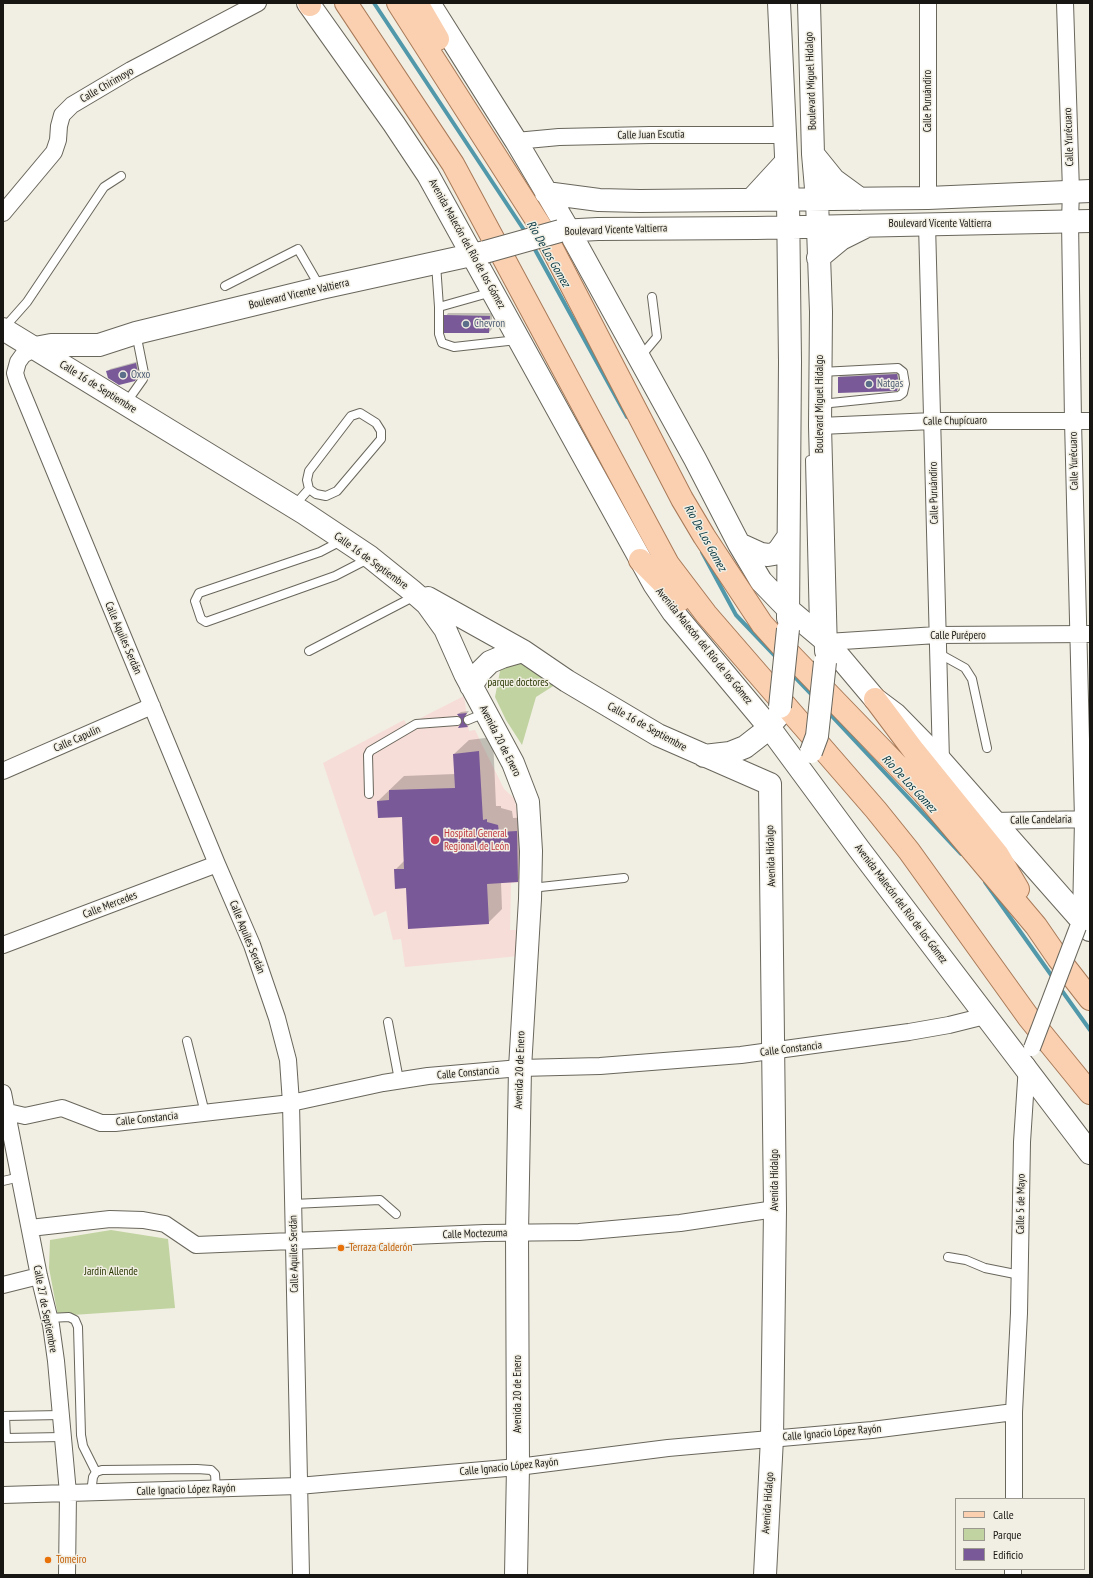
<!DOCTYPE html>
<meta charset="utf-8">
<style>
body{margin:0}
#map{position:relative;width:1093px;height:1578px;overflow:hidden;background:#f1eee3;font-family:"PT Sans Narrow",sans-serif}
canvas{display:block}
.frame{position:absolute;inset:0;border:4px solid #171612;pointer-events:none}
.legend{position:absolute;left:955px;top:1498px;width:130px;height:72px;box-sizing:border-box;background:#f1eee3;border:1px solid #9a988f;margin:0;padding:5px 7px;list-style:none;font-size:12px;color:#171612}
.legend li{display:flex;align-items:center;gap:8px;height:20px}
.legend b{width:20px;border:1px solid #9a988f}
</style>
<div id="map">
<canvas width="1093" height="1578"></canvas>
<div class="frame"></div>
<ul class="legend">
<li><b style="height:5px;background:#fad0b1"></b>Calle</li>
<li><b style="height:11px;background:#c1d3a0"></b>Parque</li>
<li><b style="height:11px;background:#795998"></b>Edificio</li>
</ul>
</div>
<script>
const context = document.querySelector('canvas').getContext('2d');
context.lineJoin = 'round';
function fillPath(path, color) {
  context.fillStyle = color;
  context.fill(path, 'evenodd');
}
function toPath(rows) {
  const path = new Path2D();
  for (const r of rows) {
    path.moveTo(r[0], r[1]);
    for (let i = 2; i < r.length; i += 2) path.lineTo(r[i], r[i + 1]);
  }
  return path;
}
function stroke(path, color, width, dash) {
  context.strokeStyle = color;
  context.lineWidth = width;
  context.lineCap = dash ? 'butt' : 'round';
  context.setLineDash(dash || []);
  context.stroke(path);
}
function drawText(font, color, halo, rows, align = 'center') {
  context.font = font + ' "PT Sans Narrow",sans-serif';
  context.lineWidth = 3;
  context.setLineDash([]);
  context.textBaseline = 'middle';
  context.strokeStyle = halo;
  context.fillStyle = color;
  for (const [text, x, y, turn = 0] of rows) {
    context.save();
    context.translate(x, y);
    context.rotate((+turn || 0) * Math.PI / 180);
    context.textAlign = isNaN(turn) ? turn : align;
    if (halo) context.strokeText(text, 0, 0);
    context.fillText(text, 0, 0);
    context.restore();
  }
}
fillPath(toPath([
 [464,696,469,731,475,730,504,789,515,799,526,882,511,883,510,930,518,930,519,956,405,967,401,939,393,940,386,911,374,916,323,763,404,720,407,725]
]), '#f7ddd8');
fillPath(toPath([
 [520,659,558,683,536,697,522,745,506,720,495,697,501,666],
 [111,1230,168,1239,175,1308,58,1316,49,1268,50,1240]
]), '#c1d3a0');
fillPath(toPath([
 [448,313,492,313,492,329,489,332,446,316],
 [139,361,141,370,134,380,107,372,110,369],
 [900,372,902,380,898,389,839,392,839,377,842,374],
 [469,711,465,716,470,724,468,726,460,727,464,721,458,714,461,712],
 [493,737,496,806,501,806,501,808,512,811,513,818,531,817,532,867,517,881,501,882,502,909,488,923,395,870,404,861,403,816,378,801,404,776,455,774,454,754,469,740]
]), '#0003');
stroke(toPath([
 [374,3,526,233],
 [533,246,627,417],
 [702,552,736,615,777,658],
 [792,674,813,696],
 [827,711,961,854],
 [985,882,1054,979],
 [1060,988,1090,1030]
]), '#5198aa', 4);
fillPath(toPath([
 [444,315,490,316,489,333,444,333],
 [136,363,138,373,135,381,119,385,108,378,106,371],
 [897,374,899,384,897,391,838,393,838,377],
 [467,713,463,720,468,727,458,728,462,721,457,714],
 [479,751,483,820,487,819,487,822,498,825,499,832,517,831,518,882,487,884,489,924,408,929,406,888,395,889,394,869,404,869,402,817,378,818,377,801,389,800,389,790,455,788,453,754]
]), '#795998');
const lane = toPath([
 [436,264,439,307,439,334,442,343,454,347,517,340],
 [225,286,298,249,320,287],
 [439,307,492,292],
 [4,328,27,302,104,187,121,176],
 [641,356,657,337,652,297],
 [126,403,143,379,144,373,136,333],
 [821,404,899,396,903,393,905,384,903,372,898,368,821,372],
 [810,460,814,627],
 [294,506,309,489,307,480,309,471,351,416,360,413,376,423,381,431,381,439,337,491,326,496,316,494,309,489],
 [341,541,320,552,199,593,195,601,201,619,206,622,335,576,370,558],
 [309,651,415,596],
 [938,653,965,668,972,679,987,748],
 [468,720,485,713],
 [369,794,368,755,370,751,416,724,457,721],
 [531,888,624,878],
 [388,1022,399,1080],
 [187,1041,205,1113],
 [3,1181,20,1177],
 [293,1204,380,1200,396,1214],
 [948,1257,966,1260,985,1268,1020,1275],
 [49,1318,69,1317,75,1320,78,1327,81,1435,83,1446,96,1472],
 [61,1415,5,1416,6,1438,62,1437],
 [91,1493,93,1477,96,1472,102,1470,197,1469,211,1470,215,1474,216,1490]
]);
const street = toPath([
 [928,3,928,198],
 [1065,3,1071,191,1070,221,1073,421,1083,819,1081,919,1079,924],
 [516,141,559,137,650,135,785,135],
 [3,213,54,152,58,140,59,126,62,115,72,105,131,70,258,3],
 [927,224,941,761],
 [35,348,23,355,18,362,15,373,17,380,217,864,252,945,277,1018,288,1060,291,1103,301,1575],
 [820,426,933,421,1090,421],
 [827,642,937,635,1090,634],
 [3,771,152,706],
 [993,821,1090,819],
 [3,945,217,864],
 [3,1093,39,1276,51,1325,56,1361,68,1493,67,1575],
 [3,1113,8,1112,25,1116,62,1108,101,1123,115,1123,291,1103,383,1083,428,1076,520,1068,600,1066,741,1055,909,1032,949,1025,985,1016],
 [30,1228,110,1219,143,1220,165,1224,196,1245,485,1233,579,1232,680,1223,775,1209],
 [3,1285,39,1276],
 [3,1495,298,1486,518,1467,668,1448,872,1430,1014,1412],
 [1014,1499,1014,1412,1019,1313,1022,1142,1027,1065],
 [1013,1575,1013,1569]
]);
const secondary = toPath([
 [308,3,394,124,428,175,654,584,673,612,769,727,859,849,1090,1153],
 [429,3,516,141,568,229,695,459,739,544,761,581,789,610,827,642,875,699,895,714,941,761,1090,930],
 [779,3,788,200,790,362,788,618],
 [809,3,813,154,817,200,821,312,820,426,826,651],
 [813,154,834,180,860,199],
 [546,193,599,200,640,201,928,198,1090,191],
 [752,199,786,162],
 [560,231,598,229,756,228,1090,221],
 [818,258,841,239,863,228],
 [3,329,304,513,370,557,411,590,427,604,445,629,465,674,513,763,528,802,531,851,530,899,520,1068,517,1233,518,1467,516,1575],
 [35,348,51,345,99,345,136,333,321,288,485,252],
 [739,544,761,554,768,555,774,554,779,550,788,537],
 [428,598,523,651,567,681,658,735,770,784],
 [471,686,481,671,490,662,502,657,523,651],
 [704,756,730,753,745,747,763,733,778,716],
 [765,1575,772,1438,775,1209,770,784]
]);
const primary = toPath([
 [309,3,310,5],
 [346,3,453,164,668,564,706,614,876,810,909,851,1029,1018,1090,1093],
 [398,3,541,227,682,499,704,536,762,624,781,645,923,792,1036,926,1058,958,1090,999],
 [417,3,438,39],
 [640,560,680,600],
 [875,699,914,751,998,855,1018,889]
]);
stroke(lane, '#69665c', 10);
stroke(street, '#69665c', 18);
stroke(secondary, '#69665c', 24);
stroke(primary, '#a87a58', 24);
stroke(lane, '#fff', 8);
stroke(street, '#fff', 16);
stroke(secondary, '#fff', 22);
stroke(primary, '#fad0b1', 22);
const streetBridge = toPath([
 [1032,1048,1078,927]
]);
const secondaryBridge = toPath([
 [485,252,560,231],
 [780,707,788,629],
 [811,752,817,736,825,662]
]);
stroke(streetBridge, '#69665c', 18, []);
stroke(secondaryBridge, '#69665c', 24, []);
stroke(streetBridge, '#fff', 16);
stroke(secondaryBridge, '#fff', 22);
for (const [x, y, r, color] of [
 [466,324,4,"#5c6f8a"],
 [123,375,4,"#5c6f8a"],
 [869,384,4,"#5c6f8a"],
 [435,840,5,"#e0444e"],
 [341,1248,4,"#e8710a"],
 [48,1560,4,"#e8710a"]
]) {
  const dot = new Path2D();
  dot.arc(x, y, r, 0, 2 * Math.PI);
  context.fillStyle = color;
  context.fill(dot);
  stroke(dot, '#f1eee3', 1.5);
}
drawText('11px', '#171612', '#f1eee3', [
 ["Boulevard Miguel Hidalgo",811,81,-92],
 ["Calle Chirimoyo",107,85,-30],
 ["Calle Puruándiro",928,101,-90],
 ["Calle Juan Escutia",651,135,-1],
 ["Calle Yurécuaro",1069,137,-92],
 ["Boulevard Vicente Valtierra",940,224],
 ["Boulevard Vicente Valtierra",616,230,-2],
 ["Avenida Malecón del Río de los Gómez",467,244,61],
 ["Boulevard Vicente Valtierra",299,294,-13],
 ["Calle 16 de Septiembre",98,387,32],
 ["Boulevard Miguel Hidalgo",820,404,-90],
 ["Calle Chupícuaro",955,421,-1],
 ["Calle Yurécuaro",1074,461,-91],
 ["Calle Puruándiro",934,493,-91],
 ["Calle 16 de Septiembre",371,561,36],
 ["Calle Purépero",958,636],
 ["Calle Aquiles Serdán",123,638,67],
 ["Avenida Malecón del Río de los Gómez",704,646,51],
 ["Calle 16 de Septiembre",647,727,29],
 ["Calle Capulín",77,739,-24],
 ["Avenida 20 de Enero",500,741,63],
 ["Calle Candelaria",1041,820,-1],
 ["Avenida Hidalgo",771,856,-92],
 ["Avenida Malecón del Río de los Gómez",901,904,53],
 ["Calle Mercedes",110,905,-21],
 ["Calle Aquiles Serdán",247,937,68],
 ["Calle Constancia",791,1049,-7],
 ["Avenida 20 de Enero",520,1070,-88],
 ["Calle Constancia",468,1073,-5],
 ["Calle Constancia",147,1119,-6],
 ["Avenida Hidalgo",775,1180,-90],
 ["Calle 5 de Mayo",1021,1204,-89],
 ["Calle Moctezuma",475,1234,-2],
 ["Calle Aquiles Serdán",294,1254,-91],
 ["Calle 27 de Septiembre",45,1309,79],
 ["Avenida 20 de Enero",518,1394,-90],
 ["Calle Ignacio López Rayón",832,1433,-5],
 ["Calle Ignacio López Rayón",509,1467,-6],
 ["Calle Ignacio López Rayón",186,1490,-2],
 ["Avenida Hidalgo",768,1503,-86]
]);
drawText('11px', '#4e5e75', '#f1eee3', [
 ["Chevron",474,324],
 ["Oxxo",131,375],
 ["Natgas",877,384]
], 'left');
drawText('11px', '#283600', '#f1eee3', [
 ["parque doctores",518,683],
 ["Jardín Allende",111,1272]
]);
drawText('11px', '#be3a42', '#f1eee3', [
 ["Hospital General",444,834],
 ["Regional de León",444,847]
], 'left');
drawText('11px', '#c56008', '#f1eee3', [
 ["Terraza Calderón",349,1248],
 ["Tomeiro",56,1560]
], 'left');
drawText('italic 12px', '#043641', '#f1eee3', [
 ["Rio De Los Gomez",548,254,60],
 ["Rio De Los Gomez",705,538,61],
 ["Rio De Los Gomez",909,784,47]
]);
</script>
